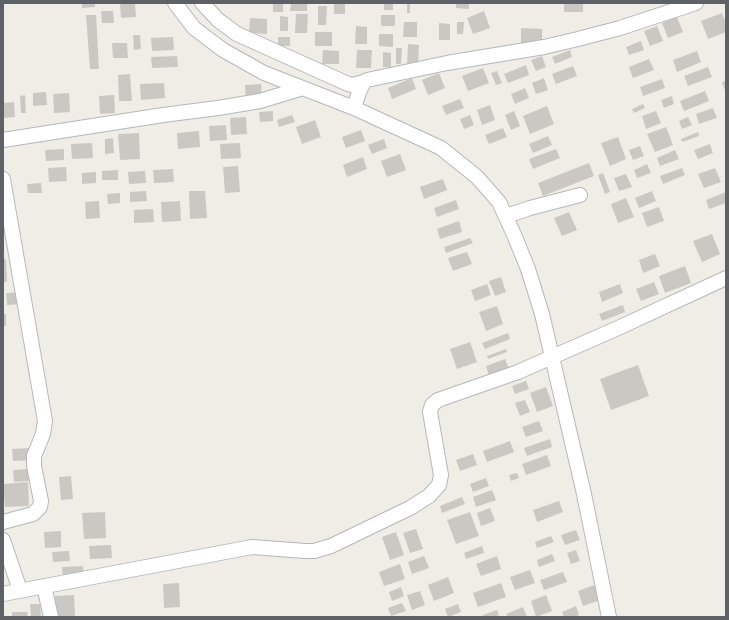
<!DOCTYPE html>
<style>
body{margin:0}
#map{position:relative;width:729px;height:620px;overflow:hidden;background:#f0ede7;font-family:"Golos Text",sans-serif}
canvas{display:block}
.frame{position:absolute;inset:0;border:4px solid #5e6266;pointer-events:none}
</style>
<div id="map">
<canvas width="729" height="620"></canvas>
<div class="frame"></div>
</div>
<script>
const context = document.querySelector('canvas').getContext('2d');
context.lineJoin = 'round';
function fillPath(path, color) {
  context.fillStyle = color;
  context.fill(path, 'evenodd');
}
function toPath(rows) {
  const path = new Path2D();
  for (const r of rows) {
    path.moveTo(r[0], r[1]);
    for (let i = 2; i < r.length; i += 2) path.lineTo(r[i], r[i + 1]);
  }
  return path;
}
function stroke(path, color, width, dash) {
  context.strokeStyle = color;
  context.lineWidth = width;
  context.lineCap = dash ? 'butt' : 'round';
  context.setLineDash(dash || []);
  context.stroke(path);
}
fillPath(toPath([
 [82,3,95,3,95,7,82,8],
 [120,3,135,3,136,17,121,18],
 [273,3,283,3,283,12,273,12],
 [291,3,307,3,307,11,290,11],
 [334,3,345,3,345,14,334,14],
 [384,3,393,3,393,10,384,10],
 [456,3,469,3,469,9,456,8],
 [564,3,583,3,583,12,564,12],
 [407,4,410,4,410,13,407,13],
 [318,6,327,6,326,25,318,25],
 [101,11,113,11,114,23,102,23],
 [484,11,490,28,473,34,467,18],
 [722,13,726,23,726,32,708,39,701,21],
 [296,14,308,14,307,33,295,33],
 [86,15,96,15,99,69,90,69],
 [381,15,395,15,395,26,381,26],
 [280,16,288,17,288,31,280,31],
 [677,17,683,32,668,38,662,23],
 [250,18,267,19,267,34,249,33],
 [404,22,417,22,417,37,403,37],
 [457,22,464,22,463,34,457,34],
 [439,23,450,24,450,40,439,40],
 [356,26,367,27,367,44,355,44],
 [657,26,663,41,650,46,644,31],
 [521,28,542,29,542,44,521,43],
 [315,32,332,32,332,46,315,46],
 [379,34,393,34,393,47,379,46],
 [133,35,140,35,141,49,134,50],
 [173,37,174,50,152,51,151,38],
 [278,37,290,37,290,46,278,46],
 [641,41,644,50,629,55,626,47],
 [112,43,127,43,128,58,113,58],
 [408,44,419,45,418,66,407,65],
 [396,48,402,48,401,64,396,64],
 [323,50,339,51,339,64,322,64],
 [357,50,372,50,371,68,356,68],
 [570,50,572,57,555,64,552,57],
 [697,51,701,62,677,72,673,60],
 [383,52,391,53,391,67,383,67],
 [177,56,178,67,152,68,151,57],
 [542,56,546,67,536,71,531,60],
 [649,59,654,70,633,78,629,67],
 [526,65,529,75,508,83,504,74],
 [573,66,577,76,556,84,552,74],
 [708,67,712,77,688,86,684,76],
 [483,68,489,83,468,91,462,76],
 [497,71,502,83,496,85,491,73],
 [439,73,445,88,428,95,422,80],
 [130,74,132,101,119,101,118,75],
 [412,78,416,89,392,99,388,88],
 [544,78,548,90,536,94,532,83],
 [662,79,665,88,643,96,640,87],
 [726,81,726,93,722,82],
 [164,83,165,98,141,100,140,84],
 [261,84,262,99,246,100,245,85],
 [525,88,529,98,515,104,511,94],
 [705,91,709,101,684,111,680,101],
 [46,92,47,105,33,106,33,93],
 [69,93,70,112,54,113,53,94],
 [25,95,26,113,21,113,20,96],
 [114,95,115,113,100,114,99,96],
 [672,96,674,104,664,108,661,100],
 [460,99,464,108,446,115,442,106],
 [14,102,15,117,3,118,3,103],
 [643,104,645,108,634,113,632,109],
 [490,105,495,120,482,125,477,110],
 [547,106,554,124,530,134,523,116],
 [713,108,717,118,699,124,696,114],
 [273,111,273,121,260,122,259,112],
 [514,111,520,126,511,130,505,115],
 [656,111,661,123,646,129,642,116],
 [292,115,295,122,279,127,277,120],
 [470,115,474,125,464,129,460,119],
 [246,117,247,134,231,135,230,118],
 [688,117,692,125,682,129,679,121],
 [315,120,321,137,302,144,296,127],
 [226,125,227,140,210,141,209,126],
 [666,127,673,145,655,152,647,134],
 [503,128,507,137,489,144,485,135],
 [361,130,365,141,346,148,342,137],
 [199,131,200,147,178,149,177,133],
 [698,132,699,136,682,142,681,139],
 [139,133,140,159,120,160,118,134],
 [548,136,552,145,533,153,529,144],
 [618,137,626,159,610,166,601,143],
 [113,138,114,153,105,154,105,139],
 [384,139,387,148,372,154,368,145],
 [92,143,93,158,72,159,71,144],
 [240,143,241,158,221,159,220,144],
 [710,144,713,153,698,159,694,150],
 [640,146,644,156,633,160,629,150],
 [64,149,64,160,46,161,45,150],
 [556,149,560,158,533,169,529,159],
 [675,150,679,159,660,166,657,158],
 [400,154,406,170,387,177,381,161],
 [363,157,367,169,347,177,343,165],
 [589,163,594,176,543,196,538,183],
 [647,164,651,173,637,178,634,170],
 [238,166,240,192,225,193,223,167],
 [66,167,67,181,49,182,48,168],
 [682,168,685,175,663,184,660,176],
 [715,168,721,182,704,188,698,174],
 [173,169,174,182,154,183,153,170],
 [118,170,118,180,102,180,102,171],
 [145,171,146,183,129,184,128,172],
 [96,172,96,183,82,184,82,173],
 [603,173,610,192,605,194,598,175],
 [626,174,632,187,619,191,614,178],
 [443,179,447,190,424,199,420,187],
 [41,183,42,193,28,193,27,184],
 [146,191,147,201,130,202,130,192],
 [189,191,205,191,207,218,190,219],
 [652,191,656,201,639,208,635,198],
 [726,192,726,203,709,209,706,200],
 [120,193,120,203,108,204,107,194],
 [626,198,634,217,618,223,611,204],
 [456,200,459,209,437,217,434,208],
 [99,201,100,218,86,219,85,202],
 [180,201,181,221,162,222,161,202],
 [659,207,664,221,647,227,642,213],
 [153,209,154,222,134,223,134,210],
 [569,212,577,230,562,236,554,218],
 [459,221,462,232,440,239,437,229],
 [712,234,720,254,702,262,693,241],
 [470,238,473,243,446,253,444,247],
 [467,252,472,264,453,271,448,258],
 [655,254,660,266,643,273,639,260],
 [6,259,7,282,3,282,3,260],
 [685,266,691,283,665,293,659,276],
 [501,277,506,292,495,296,489,281],
 [654,282,659,294,641,301,636,289],
 [487,284,491,295,475,301,471,290],
 [620,284,623,293,602,302,599,292],
 [21,292,22,304,7,305,6,293],
 [623,305,625,312,602,321,599,314],
 [497,306,503,324,486,331,479,312],
 [3,314,6,314,6,326,3,326],
 [508,333,510,339,485,349,482,343],
 [470,342,477,362,457,369,450,349],
 [506,349,507,352,488,359,487,356],
 [505,359,509,369,489,376,486,366],
 [638,365,649,396,611,410,600,379],
 [526,381,529,389,515,394,512,386],
 [546,387,553,406,537,412,530,393],
 [525,400,530,412,520,416,515,403],
 [539,421,543,431,526,437,522,427],
 [550,439,552,447,527,456,524,448],
 [510,441,514,452,487,462,483,451],
 [30,448,31,460,13,461,12,449],
 [473,454,477,465,460,471,456,460],
 [547,455,551,466,526,475,522,464],
 [28,469,29,481,14,482,13,470],
 [517,473,519,478,511,481,509,475],
 [71,476,73,499,61,500,59,477],
 [486,478,489,486,473,492,470,484],
 [28,482,29,506,5,507,3,484],
 [492,490,496,500,476,507,473,497],
 [462,497,465,504,442,513,440,506],
 [559,501,563,512,537,522,533,510],
 [490,508,495,521,481,526,477,513],
 [105,512,106,538,84,539,82,513],
 [470,512,479,536,456,544,447,520],
 [416,529,423,549,410,553,403,533],
 [576,530,580,540,565,545,561,535],
 [61,531,61,547,45,548,44,532],
 [396,532,404,555,390,560,382,537],
 [551,536,554,542,537,548,535,542],
 [111,545,112,558,90,559,89,546],
 [482,546,484,553,466,559,464,553],
 [576,550,580,561,571,564,567,553],
 [69,551,70,561,53,562,52,552],
 [552,554,555,561,539,567,537,560],
 [424,556,429,568,412,574,408,562],
 [497,556,501,569,481,576,476,564],
 [400,564,405,579,384,586,379,572],
 [83,566,84,578,63,579,62,567],
 [530,570,535,583,515,590,510,577],
 [563,572,567,582,544,590,540,580],
 [448,577,454,593,434,601,428,585],
 [179,583,180,607,164,608,163,584],
 [501,583,506,597,478,607,473,593],
 [594,585,600,600,583,606,578,591],
 [401,587,404,596,392,601,389,592],
 [420,591,425,605,412,610,407,595],
 [74,595,75,616,56,617,55,596],
 [546,595,552,611,536,617,531,601],
 [402,603,406,611,391,616,388,608],
 [30,604,40,604,41,617,31,617],
 [458,604,461,612,448,617,445,609],
 [576,606,579,615,574,617,564,617,562,612],
 [523,607,527,617,508,617,506,614],
 [497,610,499,615,494,617,484,617,483,615],
 [12,612,27,612,28,617,12,617]
]), '#cbc8c4');
const street = toPath([
 [175,3,194,28,223,50,264,73,354,108,441,148,477,177,499,202,515,237,528,269,542,314,584,494,609,617],
 [202,3,218,20,237,34,348,84,352,85,364,82],
 [354,108,359,92,364,82,367,80,447,63,544,47,578,39,620,28,696,3],
 [3,140,163,115,218,108,260,101,303,88],
 [3,179,45,421,43,434,34,456,34,466,41,501,40,507,33,514,3,522],
 [506,216,530,208,580,195],
 [3,540,20,590],
 [44,586,51,617],
 [3,594,252,547,305,551,314,551,331,546,410,508,429,496,439,485,441,475,430,412,432,405,438,400,518,372,618,328,726,278]
]);
stroke(street, '#b4b7ba', 16);
stroke(street, '#fff', 14);
</script>
